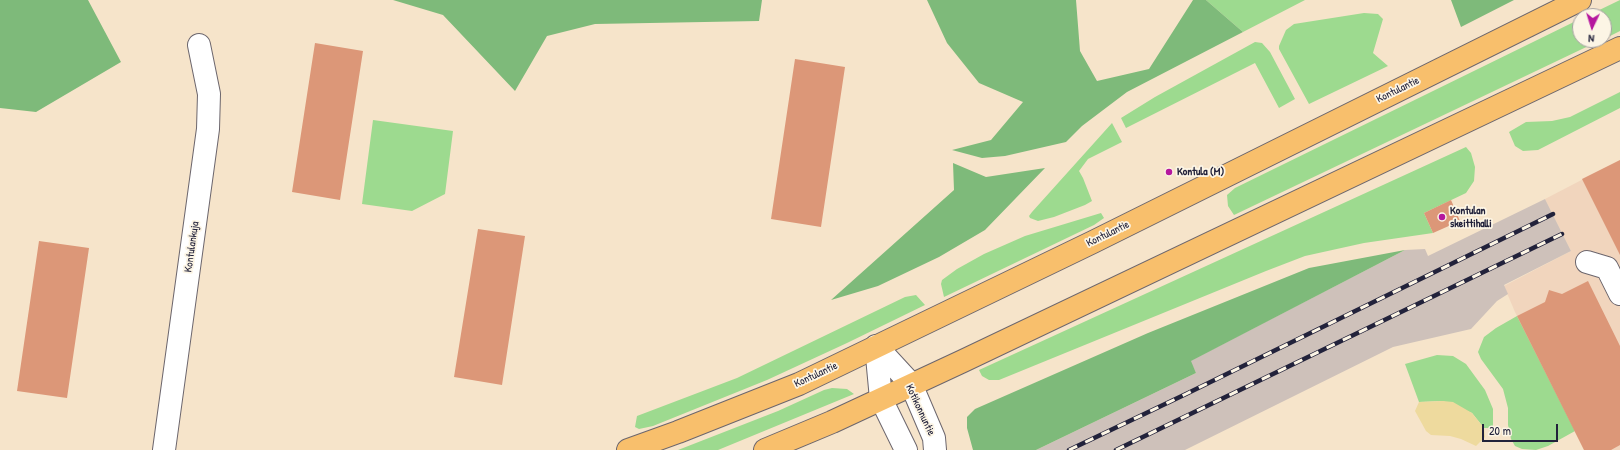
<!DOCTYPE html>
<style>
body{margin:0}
#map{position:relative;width:1620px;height:450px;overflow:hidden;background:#f6e4ca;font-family:"Patrick Hand",sans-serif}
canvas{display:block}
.north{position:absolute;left:1572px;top:8px;width:40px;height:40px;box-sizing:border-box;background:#fcf5e5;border:1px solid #a5a1a1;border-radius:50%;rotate:184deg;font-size:11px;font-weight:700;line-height:16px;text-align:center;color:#22223b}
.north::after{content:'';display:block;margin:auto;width:14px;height:18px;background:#b5179e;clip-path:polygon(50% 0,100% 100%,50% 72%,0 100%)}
.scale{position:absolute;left:1482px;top:424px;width:76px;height:18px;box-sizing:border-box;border:2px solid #22223b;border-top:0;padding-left:5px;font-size:12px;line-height:14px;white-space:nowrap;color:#22223b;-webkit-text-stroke:3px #fcf5e5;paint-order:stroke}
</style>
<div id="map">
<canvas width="1620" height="450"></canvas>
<div class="north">N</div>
<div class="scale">20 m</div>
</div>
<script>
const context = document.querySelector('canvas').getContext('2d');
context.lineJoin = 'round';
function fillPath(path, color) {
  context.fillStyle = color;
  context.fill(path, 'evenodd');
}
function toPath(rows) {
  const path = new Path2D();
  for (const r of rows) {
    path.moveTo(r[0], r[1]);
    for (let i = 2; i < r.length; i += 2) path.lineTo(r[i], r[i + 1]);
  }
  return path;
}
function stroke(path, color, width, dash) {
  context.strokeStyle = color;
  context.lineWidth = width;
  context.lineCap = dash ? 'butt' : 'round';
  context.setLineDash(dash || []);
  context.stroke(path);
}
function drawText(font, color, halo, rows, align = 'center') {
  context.font = font + ' "Patrick Hand",sans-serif';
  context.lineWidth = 3.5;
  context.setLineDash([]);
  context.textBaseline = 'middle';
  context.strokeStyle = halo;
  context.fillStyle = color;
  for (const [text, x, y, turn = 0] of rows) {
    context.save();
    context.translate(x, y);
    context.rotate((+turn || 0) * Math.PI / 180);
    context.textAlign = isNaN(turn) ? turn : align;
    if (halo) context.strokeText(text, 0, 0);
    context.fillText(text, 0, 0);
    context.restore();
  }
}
fillPath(toPath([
 [1620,160,1620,450,1584,450,1515,312,1504,286,1571,251,1545,199]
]), '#f1d5bd');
fillPath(toPath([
 [1545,199,1571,251,1504,285,1508,294,1497,301,1471,329,1393,347,1185,450,1036,450,1196,373,1190,361,1405,250,1425,249,1428,256]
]), '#cec1ba');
fillPath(toPath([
 [1206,0,1305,0,1243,32],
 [1620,0,1620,31,1604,39,1604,16,1587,16],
 [1364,13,1378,14,1383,19,1373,53,1388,66,1309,104,1279,49,1279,46,1286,30,1294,24],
 [1580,19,1580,40,1601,40,1234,215,1228,206,1227,195,1235,188],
 [1255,42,1262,43,1270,52,1295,99,1279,108,1255,63,1126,128,1121,118,1155,97],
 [1620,92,1620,108,1538,150,1523,151,1515,146,1509,132,1526,122,1552,121,1570,117],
 [373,120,453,131,445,194,412,211,362,204],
 [1112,123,1122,142,1088,159,1079,171,1083,178,1092,201,1085,205,1054,217,1038,221,1030,218,1029,216,1032,212],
 [1466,147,1471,153,1475,167,1474,181,1466,193,1424,213,1433,233,1364,243,1305,256,1266,271,999,380,989,380,982,376,979,370],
 [1101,213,1104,218,1094,225,944,297,941,284,942,280,957,269,984,254,1025,236],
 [916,295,925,305,847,343,767,380,653,426,639,429,635,427,637,416,737,378,905,297],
 [1517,316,1575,431,1548,446,1536,450,1522,449,1515,446,1511,439,1508,425,1508,408,1503,389,1481,359,1478,352,1484,337,1496,328],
 [1437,355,1453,356,1466,364,1485,390,1493,409,1493,428,1484,428,1472,413,1443,401,1419,402,1405,364],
 [832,388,847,389,854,394,718,450,678,450,778,411,824,390]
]), '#9dda8f');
fillPath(toPath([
 [0,0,88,0,121,62,36,112,0,108],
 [393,0,762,0,759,21,595,24,547,36,515,91,443,15],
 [927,0,1076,0,1080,51,1097,81,1149,69,1193,0,1206,0,1243,32,1127,92,1082,126,1066,142,1005,156,982,158,952,150,991,140,1023,102,979,83,947,43],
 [1451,0,1514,0,1461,27],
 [953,163,986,177,1045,168,985,230,939,257,878,286,831,300,954,190],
 [1405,250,1191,361,1196,373,1036,450,973,450,967,428,967,417,975,409,1148,333,1309,268]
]), '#7eba7a');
fillPath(toPath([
 [1443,401,1453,402,1472,413,1484,428,1485,437,1476,446,1461,439,1450,436,1431,435,1426,431,1415,411,1419,402]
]), '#eeda9e');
fillPath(toPath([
 [315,43,363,51,340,200,292,192],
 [795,59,845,67,821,227,771,219],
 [1620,160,1620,255,1582,179],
 [1451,200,1460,221,1433,233,1424,213],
 [478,229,525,236,502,385,454,377],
 [39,241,89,248,67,398,17,391],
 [1588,281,1620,346,1620,445,1611,450,1584,450,1517,316,1545,302,1549,290,1562,294]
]), '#dc9778');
const minor = toPath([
 [1587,262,1607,268,1620,294],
 [876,346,911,384,934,438,935,450],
 [876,346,881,399,906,450],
 [164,450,208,129,209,94,199,45]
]);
const major = toPath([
 [628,450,678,432,799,384,1093,242,1580,0],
 [765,450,832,422,963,361,1620,48]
]);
stroke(minor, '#6c666d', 24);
stroke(major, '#6c666d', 24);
stroke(minor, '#fff', 22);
stroke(major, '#f8bf6c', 22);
const rail = toPath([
 [1069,450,1186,394,1553,214],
 [1116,450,1562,234]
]);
stroke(rail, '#22223b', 4.5);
stroke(rail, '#fcf5e5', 3, [9]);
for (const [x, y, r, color] of [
 [1169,172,4,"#b5179e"],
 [1442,217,4,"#b5179e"]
]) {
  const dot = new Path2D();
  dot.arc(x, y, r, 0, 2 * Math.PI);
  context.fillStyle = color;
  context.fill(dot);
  stroke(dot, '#fcf5e5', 1.5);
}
drawText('11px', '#22223b', '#fcf5e5', [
 ["Kontulantie",1398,90,-26],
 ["Kontulantie",1108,234,-26],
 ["Kontulankuja",192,247,-82],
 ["Kontulantie",816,375,-25],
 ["Kotikonnuntie",920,410,65]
]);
drawText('bold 11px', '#22223b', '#fcf5e5', [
 ["Kontula (M)",1177,172],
 ["Kontulan",1450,211],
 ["skeittihalli",1450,224]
], 'left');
</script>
